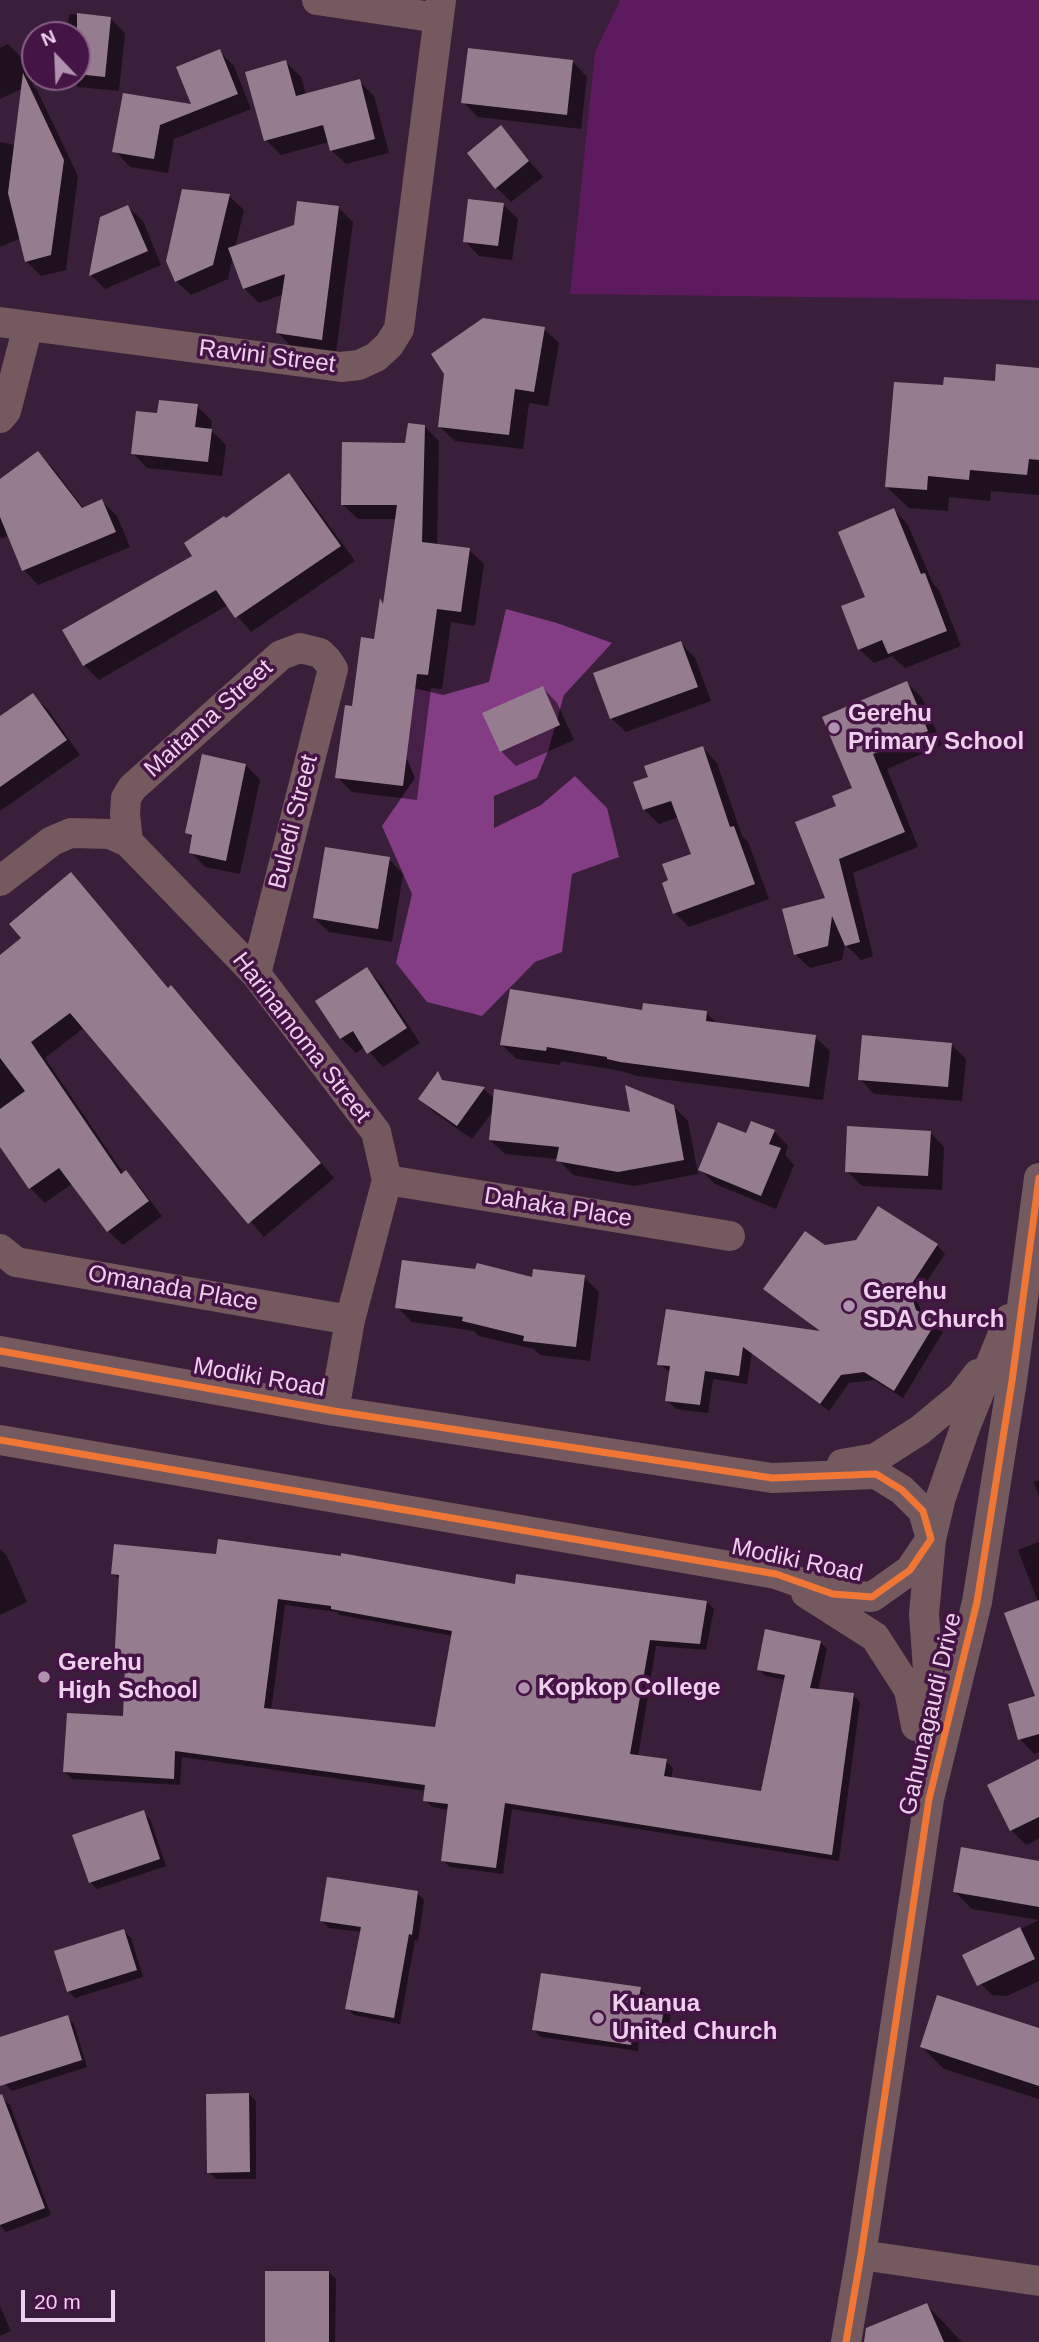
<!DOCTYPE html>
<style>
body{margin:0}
#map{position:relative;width:1039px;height:2342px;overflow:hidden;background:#391f39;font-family:Helvetica,sans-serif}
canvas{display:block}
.north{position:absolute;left:21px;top:21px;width:70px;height:70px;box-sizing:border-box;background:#441444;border:2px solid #885f87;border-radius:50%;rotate:337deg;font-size:19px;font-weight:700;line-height:28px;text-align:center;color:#eed0ec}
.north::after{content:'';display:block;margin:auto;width:24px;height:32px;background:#af92ad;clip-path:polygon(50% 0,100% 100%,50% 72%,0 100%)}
.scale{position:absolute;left:21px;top:2290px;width:94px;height:32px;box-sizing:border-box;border:4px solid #eed0ec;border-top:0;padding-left:9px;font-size:21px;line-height:24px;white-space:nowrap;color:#eed0ec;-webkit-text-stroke:5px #441444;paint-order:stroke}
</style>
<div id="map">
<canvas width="1039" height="2342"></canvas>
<div class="north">N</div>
<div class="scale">20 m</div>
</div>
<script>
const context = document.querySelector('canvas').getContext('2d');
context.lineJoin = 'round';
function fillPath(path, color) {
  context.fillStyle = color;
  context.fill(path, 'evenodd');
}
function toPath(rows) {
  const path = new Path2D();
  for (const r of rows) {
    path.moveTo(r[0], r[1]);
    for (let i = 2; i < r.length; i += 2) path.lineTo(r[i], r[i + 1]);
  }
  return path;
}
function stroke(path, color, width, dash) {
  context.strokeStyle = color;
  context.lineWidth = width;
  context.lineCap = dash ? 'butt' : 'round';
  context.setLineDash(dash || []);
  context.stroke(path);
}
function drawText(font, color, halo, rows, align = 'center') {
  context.font = font + ' Helvetica,sans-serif';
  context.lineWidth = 7;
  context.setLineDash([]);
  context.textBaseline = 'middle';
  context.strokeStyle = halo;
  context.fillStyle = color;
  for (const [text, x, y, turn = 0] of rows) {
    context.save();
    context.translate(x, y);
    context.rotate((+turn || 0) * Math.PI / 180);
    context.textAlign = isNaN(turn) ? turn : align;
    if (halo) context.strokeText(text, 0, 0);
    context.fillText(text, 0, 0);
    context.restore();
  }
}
fillPath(toPath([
 [620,0,1039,0,1039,300,570,294,595,52]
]), '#5d1a5e');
fillPath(toPath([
 [506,609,557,623,612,643,564,695,548,751,537,778,494,796,494,828,541,805,575,776,607,808,619,857,572,874,562,952,535,962,482,1016,427,1002,396,963,412,894,382,826,415,778,372,678,443,695,489,682]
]), '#843c84');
fillPath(toPath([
 [69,14,110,18,125,33,119,91,78,87,68,77,77,77,77,35,67,35],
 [8,44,23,59,34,83,32,84,37,90,78,176,66,270,41,276,26,261,21,238,0,247,0,142,15,145,23,88,0,99,0,48],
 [219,51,234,66,251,109,174,139,168,173,130,167,116,152,124,95,193,106],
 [286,62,301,77,306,95,359,81,374,96,389,153,346,164,331,150,329,142,281,155,266,140],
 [573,62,587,77,581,129,478,117,463,102],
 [501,128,543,177,511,202,496,187],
 [229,196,244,210,235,248,296,226,338,207,353,222,336,353,293,348,278,333,284,294,259,303,244,288,233,256,228,279,191,295,176,281],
 [503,204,518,219,512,260,479,256,465,241],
 [128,207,143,221,161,265,105,289,91,275],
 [544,329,559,343,548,406,529,403,523,449,455,441,440,427],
 [1039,370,1039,495,991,491,990,501,949,497,948,511,909,508,887,487,945,387,996,383],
 [197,406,212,421,211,430,226,445,222,476,147,468,133,453,158,415],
 [424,426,439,441,437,545,469,550,484,564,475,626,451,622,442,689,431,688,417,800,352,792,337,777,354,708,385,606,397,519,358,519,343,505],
 [38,453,52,467,84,509,102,501,117,516,130,547,38,585,24,570,9,534,2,539,0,537,0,481],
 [289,476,303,490,355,561,251,632,228,605,99,680,84,665,195,556,226,520],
 [894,510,908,525,933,584,939,590,961,646,905,668,892,656,874,663,859,649,868,598],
 [681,643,695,658,711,701,626,732,611,718],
 [907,683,922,698,942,745,887,769,918,847,853,873,873,956,861,960,845,944,842,960,810,968,795,954,828,899,839,807,855,789],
 [543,688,557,703,574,740,516,766,501,751],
 [33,695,48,710,80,755,0,811,0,718],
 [703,748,717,763,742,836,748,842,769,899,689,927,675,913,693,855,679,817,659,824,644,809,650,778],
 [246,765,260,780,240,874,205,867,191,852,193,839,187,832],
 [389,859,403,874,392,942,329,932,314,918],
 [85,889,169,989,171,987,186,1002,334,1178,264,1237,85,1027,45,1058,124,1174,126,1172,140,1187,162,1216,123,1245,108,1231,73,1183,45,1203,30,1188,0,1144,0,957],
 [367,969,381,984,420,1043,383,1067,365,1047,356,1053,341,1038],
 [644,1012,706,1013,718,1024,815,1037,830,1051,823,1100,637,1076,621,1071,561,1061,560,1065,517,1059,502,1045],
 [951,1044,966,1059,962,1101,874,1094,860,1079],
 [434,1080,484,1089,495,1099,632,1114,673,1106,688,1121,698,1174,634,1186,573,1175,558,1159,505,1154,490,1140,494,1110,472,1139,435,1113,420,1099],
 [774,1131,788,1146,785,1155,794,1165,776,1209,715,1184,701,1170,747,1136],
 [930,1132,944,1147,942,1190,862,1186,847,1171],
 [937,1245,945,1254,916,1297,923,1316,943,1332,903,1398,874,1380,849,1383,829,1411,752,1353,747,1384,713,1379,708,1413,676,1409,667,1400,671,1373,659,1364,667,1311,822,1333,765,1289,825,1247],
 [584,1277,599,1292,590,1361,540,1355,534,1349,479,1336,474,1331,412,1322,397,1307,533,1279],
 [1039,1480,1039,1497,1034,1482],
 [1039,1542,1039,1674,1038,1602,1018,1550],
 [0,1549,7,1556,27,1602,0,1615],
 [113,1573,517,1586,707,1602,714,1609,706,1650,656,1646,638,1757,666,1761,673,1768,671,1779,763,1793,786,1680,766,1676,758,1669,820,1642,827,1649,818,1691,853,1695,860,1702,839,1861,512,1809,503,1874,450,1867,442,1860,449,1810,432,1807,425,1800,426,1791,182,1757,180,1785,72,1779,65,1772,125,1718,126,1672,123,1671,116,1664,121,1581],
 [285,1605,337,1612,340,1615,453,1636,436,1729,271,1711],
 [1039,1697,1039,1752,1034,1754,1020,1739],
 [1039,1766,1039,1839,1026,1845,1011,1830,990,1786],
 [143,1812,150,1819,166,1866,97,1889,90,1882],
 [1039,1863,1039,1920,972,1909,955,1892],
 [417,1893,424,1900,418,1941,415,1940,400,2024,354,2015,347,2008,362,1932,329,1928,322,1921],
 [1039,1920,1039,1981,1007,1996,992,1995,975,1978,964,1956],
 [124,1931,131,1938,143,1977,75,1998,68,1991],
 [640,1989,647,1996,646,2005,664,2007,671,2014,666,2043,639,2039,638,2051,541,2037,534,2030],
 [67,2017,74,2024,87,2067,12,2091,5,2084,0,2067,0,2039],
 [1039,2030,1039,2099,944,2069,922,2047],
 [249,2094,256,2101,256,2179,216,2179,209,2172],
 [3,2098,10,2105,51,2215,6,2232,0,2225,0,2099],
 [329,2272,336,2279,335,2342,266,2342],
 [927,2305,962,2342,881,2342],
 [0,2306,11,2331,0,2336]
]), '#0007');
fillPath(toPath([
 [77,13,111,17,105,77,77,74],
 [468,48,573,60,567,115,461,103],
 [220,49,238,94,160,125,154,159,112,152,123,93,191,104,176,67],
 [286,60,296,96,360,79,375,139,330,151,323,125,264,141,245,72],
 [23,73,64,160,51,255,25,262,8,193],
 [501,125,529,161,495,189,467,153],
 [182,189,230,194,213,265,175,282,166,261],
 [468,199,504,203,498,246,463,242],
 [297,201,339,206,322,340,276,333,285,274,243,289,228,248,294,225],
 [128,205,148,251,89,276,100,217],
 [483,318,545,327,534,392,515,389,509,435,438,427,444,374,431,354],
 [996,364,1039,368,1039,460,1029,459,1027,475,970,470,969,480,928,476,927,490,885,487,894,382,943,385,944,377,995,381],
 [159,400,198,404,195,427,212,429,208,462,131,454,136,411,157,413],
 [408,423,425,425,422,542,470,548,461,612,437,609,428,675,417,674,403,786,335,778,345,705,352,706,361,637,374,639,380,598,383,604,397,505,341,505,342,442,405,443],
 [38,451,82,508,102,499,116,532,22,571,0,517,0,479],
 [289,473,341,546,235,618,216,590,83,666,62,630,192,556,184,543,224,516,226,518],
 [894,508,921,574,925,573,947,631,888,654,882,640,858,650,841,606,865,597,838,532],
 [681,641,698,687,610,719,593,673],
 [907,681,928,731,873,754,905,832,839,859,860,942,845,946,832,916,828,946,794,955,782,909,825,898,795,822,836,806,832,796,852,788,822,717],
 [543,686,560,725,500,752,482,713],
 [33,693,67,740,0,787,0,716],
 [703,746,730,827,734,826,755,884,673,914,662,883,668,880,662,864,691,854,671,801,643,810,633,782,648,777,644,766],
 [202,754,246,764,226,861,189,853,192,835,185,833],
 [325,847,390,857,378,929,313,918],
 [71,872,168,988,171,985,321,1163,248,1224,70,1013,31,1042,121,1174,126,1170,149,1201,107,1232,59,1168,29,1189,0,1147,0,1109,25,1091,0,1058,0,955,21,938,9,924],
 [367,967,407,1028,367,1054,353,1031,340,1039,315,1001],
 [510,989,642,1010,643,1003,707,1011,706,1021,816,1035,809,1087,620,1062,607,1059,607,1057,547,1047,546,1051,500,1045],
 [862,1035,952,1043,948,1087,858,1080],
 [438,1071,442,1080,485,1087,457,1126,418,1099],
 [625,1085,674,1105,684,1160,618,1172,556,1161,559,1147,489,1140,494,1089,630,1112],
 [751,1121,775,1130,769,1144,781,1148,761,1196,698,1170,718,1122,746,1133],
 [847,1126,931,1131,928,1176,845,1172],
 [878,1206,938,1244,909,1288,916,1310,936,1322,894,1391,864,1372,841,1375,820,1404,743,1347,739,1376,705,1371,700,1405,665,1401,670,1366,657,1365,666,1309,820,1331,763,1289,805,1231,825,1245,856,1240],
 [402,1260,475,1269,477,1263,532,1277,533,1269,585,1275,576,1347,523,1341,524,1336,462,1321,463,1317,395,1308],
 [218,1539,341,1556,341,1553,515,1584,516,1574,707,1601,700,1644,650,1640,630,1754,667,1759,664,1776,761,1791,785,1675,757,1670,765,1629,821,1641,810,1688,854,1693,832,1855,505,1803,496,1868,441,1861,448,1804,423,1801,425,1785,175,1751,174,1779,63,1772,67,1713,123,1716,125,1665,114,1665,119,1575,111,1574,114,1544,216,1554],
 [278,1599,331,1606,331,1609,452,1631,435,1727,264,1708],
 [1039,1600,1039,1734,1018,1740,1008,1704,1035,1696,1004,1613],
 [1039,1759,1039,1817,1010,1831,987,1785],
 [144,1810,160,1859,89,1883,72,1835],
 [961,1847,1039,1861,1039,1907,953,1892],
 [327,1877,418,1891,412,1935,409,1934,394,2018,345,2009,361,1927,320,1921],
 [1020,1927,1035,1959,977,1986,962,1955],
 [124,1929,137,1970,67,1992,54,1951],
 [541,1973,641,1987,638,2002,664,2006,660,2037,633,2033,631,2045,532,2030],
 [937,1995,1039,2028,1039,2086,920,2047],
 [68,2015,82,2060,0,2086,0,2037],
 [249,2093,250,2172,207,2173,206,2094],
 [2,2094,45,2208,0,2225,0,2095],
 [265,2271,329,2271,329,2342,265,2342],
 [927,2303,944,2342,864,2342,866,2328]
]), '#957d8f');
stroke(toPath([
 [317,0,438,18],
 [0,322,341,367,359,365,376,357,389,345,399,329,441,0],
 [0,418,6,411,28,326],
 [128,842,125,814,126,798,132,788,281,655,300,648,320,653,327,660,333,669,256,974],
 [0,881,52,841,71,833,110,834,128,842,256,974,376,1132,387,1180,350,1320,334,1411],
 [387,1180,730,1236],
 [0,1249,16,1262,350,1320],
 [0,1351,334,1411,772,1478,876,1474,902,1490,923,1511,931,1539,910,1570,872,1597,833,1594,776,1574,0,1440],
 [842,1464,876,1458,920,1430,961,1396,978,1374],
 [806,1593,875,1637,909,1690,916,1726],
 [930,1745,931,1711,924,1614,931,1539,941,1497,966,1425,1009,1319],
 [861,2255,1039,2281],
 [846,2342,861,2255,929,1799,977,1602,1012,1381,1039,1178]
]), '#745a5f', 30);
stroke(toPath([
 [0,1351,334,1411,772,1478,876,1474,902,1490,923,1511,931,1539,910,1570,872,1597,833,1594,776,1574,0,1440],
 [846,2342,861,2255,929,1799,977,1602,1012,1381,1039,1178]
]), '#f07635', 7);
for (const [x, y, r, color] of [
 [834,728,7,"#af92ad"],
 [849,1306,7,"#af92ad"],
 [44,1677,7,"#af92ad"],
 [524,1688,7,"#af92ad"],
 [598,2018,7,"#af92ad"]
]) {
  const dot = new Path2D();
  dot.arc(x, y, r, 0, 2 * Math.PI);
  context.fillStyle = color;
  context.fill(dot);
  stroke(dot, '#441444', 2.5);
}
drawText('24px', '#eed0ec', '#441444', [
 ["Ravini Street",267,357,7],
 ["Maitama Street",209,719,-42],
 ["Buledi Street",294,822,-76],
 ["Harinamoma Street",301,1038,52],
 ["Dahaka Place",558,1208,9],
 ["Omanada Place",173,1289,10],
 ["Modiki Road",259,1378,10],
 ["Modiki Road",797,1561,12],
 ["Gahunagaudi Drive",931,1714,-77]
]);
drawText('bold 24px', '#eed0ec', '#441444', [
 ["Gerehu",848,714],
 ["Primary School",848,742],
 ["Gerehu",863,1292],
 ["SDA Church",863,1320],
 ["Gerehu",58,1663],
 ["High School",58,1691],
 ["Kopkop College",538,1688],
 ["Kuanua",612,2004],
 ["United Church",612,2032]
], 'left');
</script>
